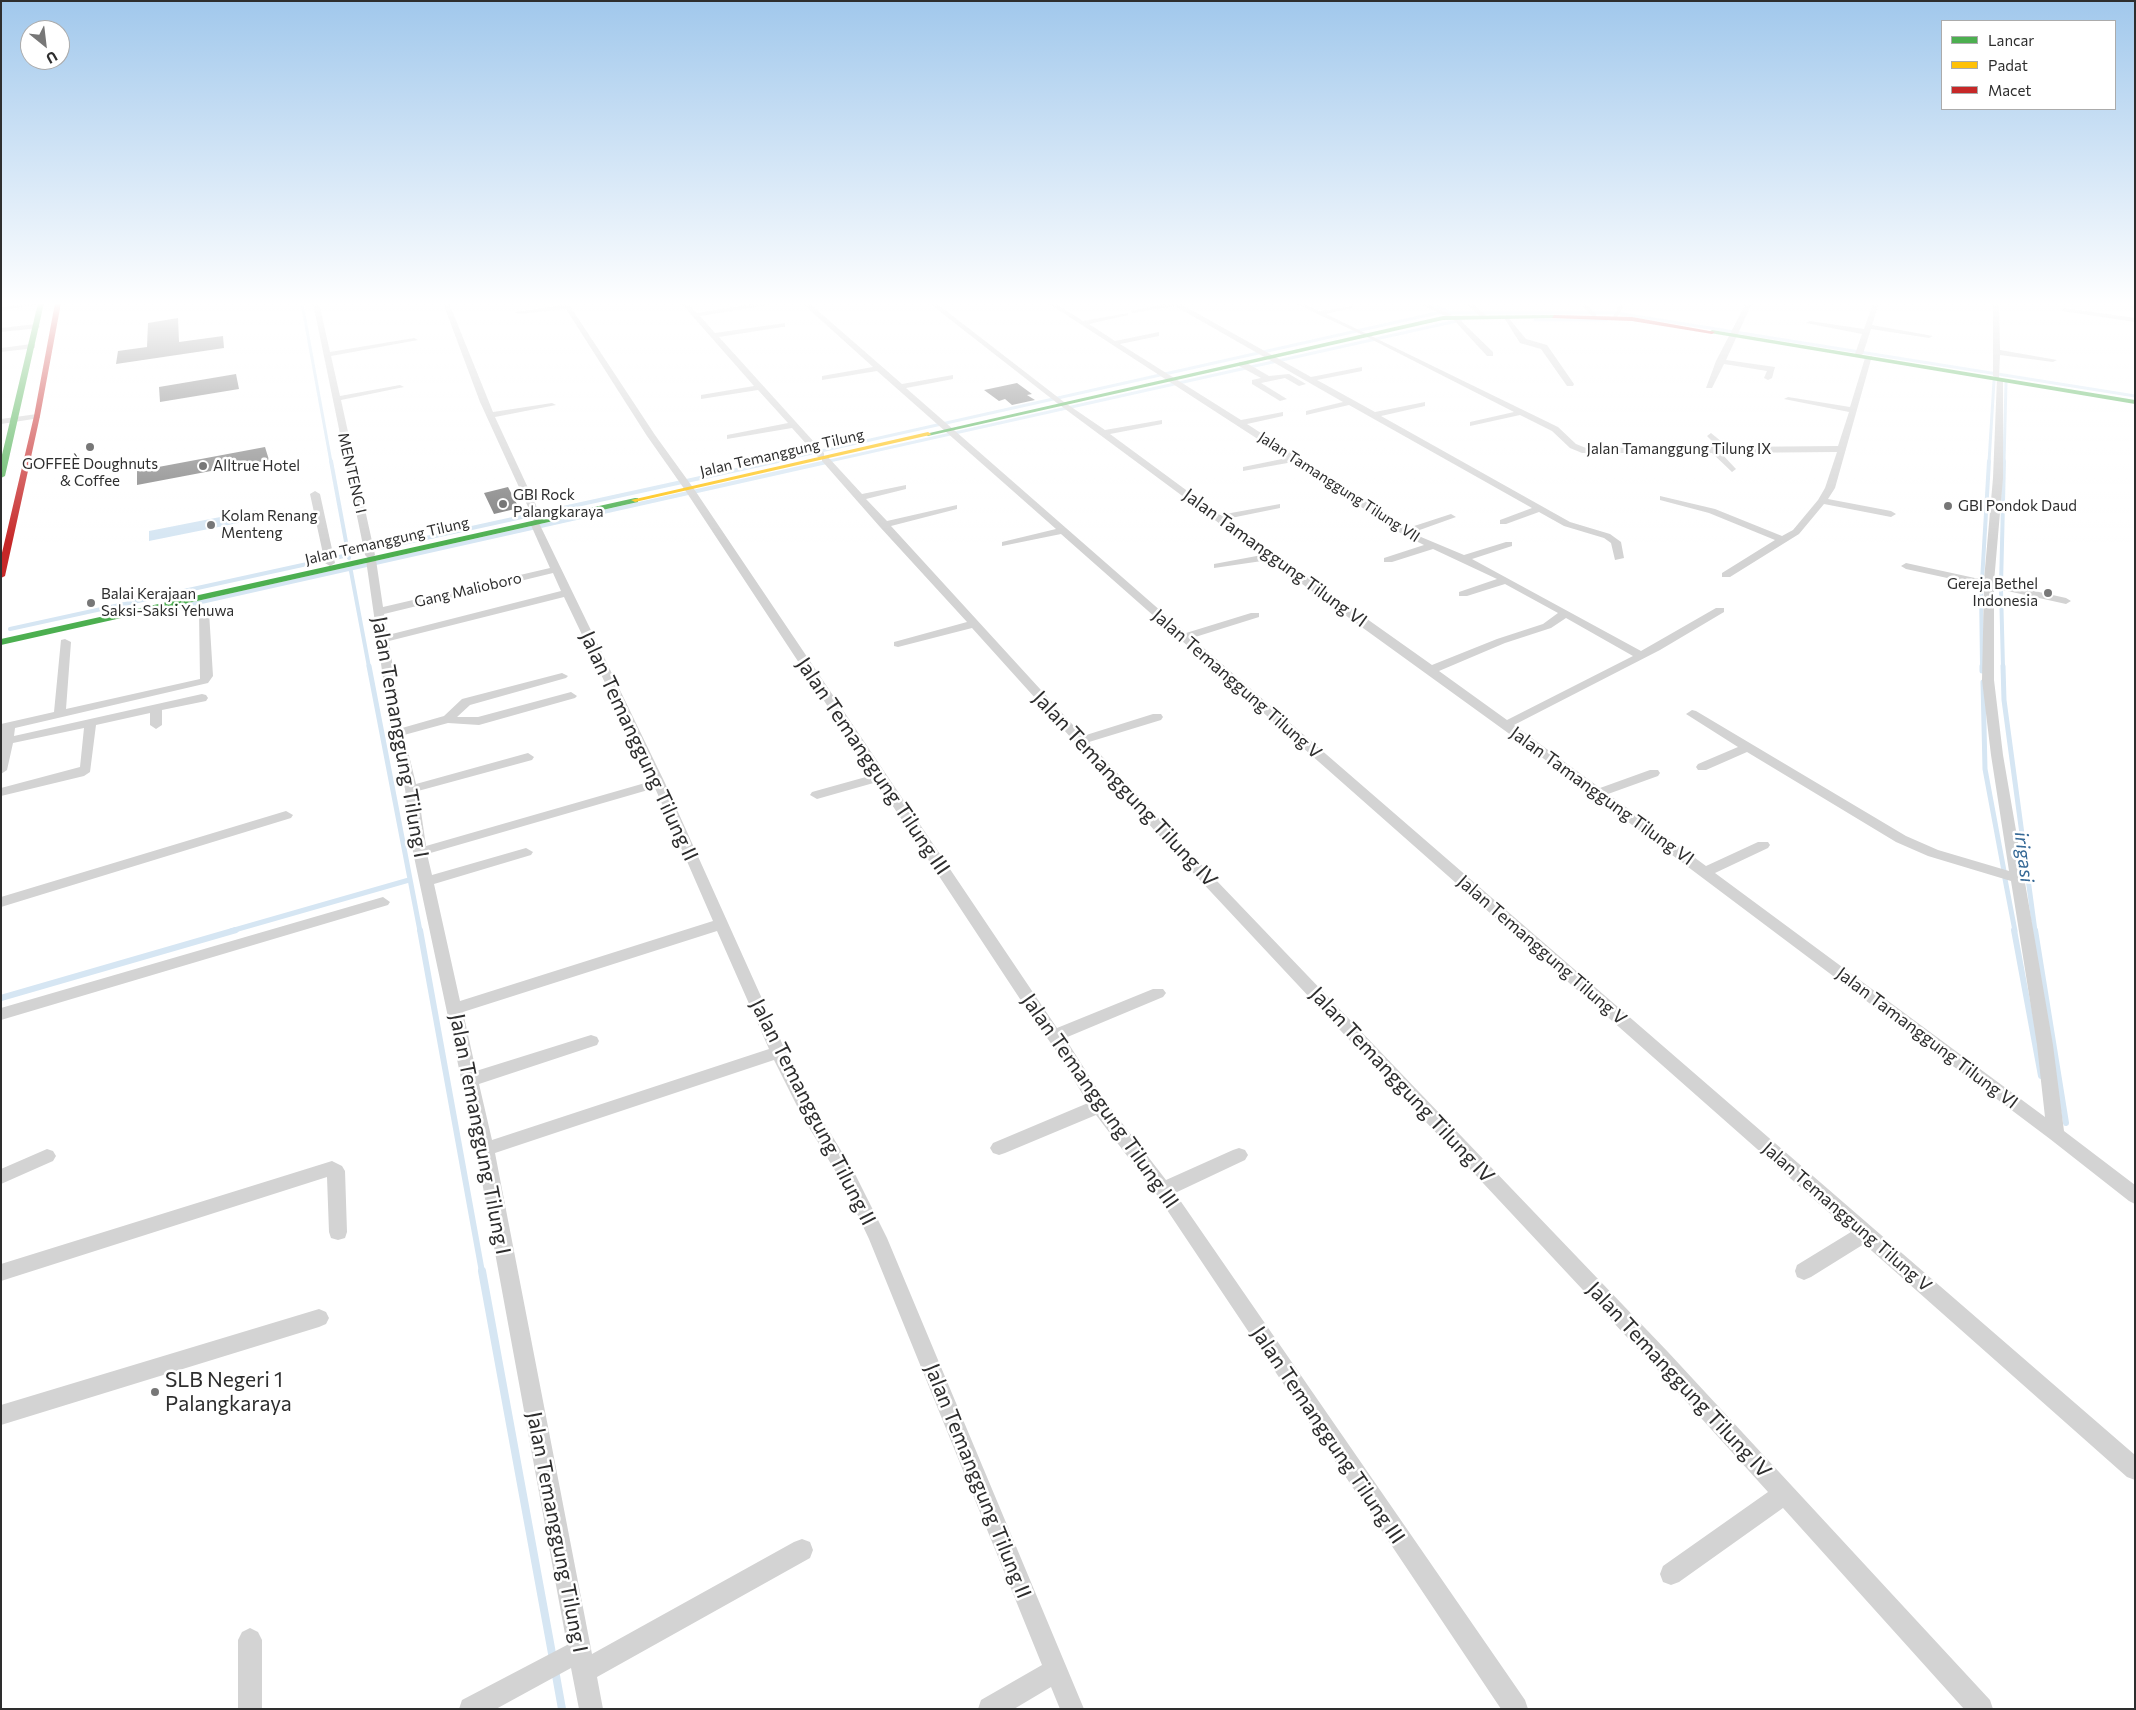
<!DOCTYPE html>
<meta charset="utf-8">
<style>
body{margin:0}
#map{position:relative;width:2136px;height:1710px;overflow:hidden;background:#fff;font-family:Commissioner,sans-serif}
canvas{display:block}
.frame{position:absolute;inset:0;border:2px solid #2e2e2e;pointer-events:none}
.legend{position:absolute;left:1941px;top:20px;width:175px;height:90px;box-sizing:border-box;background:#fff;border:1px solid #ababab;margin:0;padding:6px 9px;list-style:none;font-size:15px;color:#2e2e2e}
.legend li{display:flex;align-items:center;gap:10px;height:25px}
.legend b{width:25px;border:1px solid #ababab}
.north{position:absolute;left:20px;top:20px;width:50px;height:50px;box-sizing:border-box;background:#fff;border:1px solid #ababab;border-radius:50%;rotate:151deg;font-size:14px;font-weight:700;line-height:20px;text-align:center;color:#2e2e2e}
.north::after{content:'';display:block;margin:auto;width:18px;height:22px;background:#777;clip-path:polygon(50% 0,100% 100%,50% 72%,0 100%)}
</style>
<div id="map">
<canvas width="2136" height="1710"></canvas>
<div class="frame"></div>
<ul class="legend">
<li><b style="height:6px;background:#4caf50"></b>Lancar</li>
<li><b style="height:6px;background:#ffc107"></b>Padat</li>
<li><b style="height:6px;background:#c62828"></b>Macet</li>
</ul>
<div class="north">U</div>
</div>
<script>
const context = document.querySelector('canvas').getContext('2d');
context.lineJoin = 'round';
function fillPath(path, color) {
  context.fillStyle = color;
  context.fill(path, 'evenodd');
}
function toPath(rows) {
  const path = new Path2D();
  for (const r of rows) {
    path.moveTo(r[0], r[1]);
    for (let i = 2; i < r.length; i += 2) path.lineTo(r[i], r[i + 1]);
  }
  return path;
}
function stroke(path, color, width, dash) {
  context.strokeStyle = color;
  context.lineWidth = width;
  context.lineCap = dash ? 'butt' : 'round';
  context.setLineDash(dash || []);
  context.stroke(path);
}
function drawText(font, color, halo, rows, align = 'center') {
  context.font = font + ' Commissioner,sans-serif';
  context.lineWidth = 5;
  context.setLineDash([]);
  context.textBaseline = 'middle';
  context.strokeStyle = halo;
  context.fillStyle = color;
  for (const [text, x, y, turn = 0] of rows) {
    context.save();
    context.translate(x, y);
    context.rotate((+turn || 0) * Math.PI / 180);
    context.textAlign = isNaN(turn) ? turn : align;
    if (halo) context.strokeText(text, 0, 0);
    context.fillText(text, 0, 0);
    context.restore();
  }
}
fillPath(toPath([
 [256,510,258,519,149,541,149,531]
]), '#d6e6f3');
stroke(toPath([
 [302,303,331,462],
 [1428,303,1450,312],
 [1535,320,1606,320],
 [772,462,1437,313,1616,313,2135,396],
 [825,462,1461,320],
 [1989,462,1994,381],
 [2004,462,2006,383]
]), '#d6e6f3', 3);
stroke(toPath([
 [331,461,349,558],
 [350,566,369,667],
 [1982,581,1989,461],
 [1981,585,1982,667],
 [2001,586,2004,461],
 [2001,589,2003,667],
 [179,607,831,461],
 [10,629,778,461]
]), '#d6e6f3', 4);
stroke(toPath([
 [369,666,420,931],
 [1982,666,1982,671],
 [2003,666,2004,700,2035,931],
 [1983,682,1985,769,2004,871],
 [2005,879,2015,931],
 [231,931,409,880]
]), '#d6e6f3', 5);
stroke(toPath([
 [420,930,482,1272],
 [2014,930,2041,1076],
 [2035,930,2066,1123],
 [1,998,236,930]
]), '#d6e6f3', 6);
stroke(toPath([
 [482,1271,553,1659],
 [555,1670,562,1709]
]), '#d6e6f3', 8);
fillPath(toPath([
 [178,318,179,342,223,336,224,348,116,364,118,351,147,347,148,323],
 [236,374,239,389,160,402,159,387],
 [1017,383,1032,394,1027,395,1035,400,1012,405,1005,399,999,401,984,390],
 [265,447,269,460,137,485,137,471],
 [508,487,519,508,494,514,484,493]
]), '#7e7e7e');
fillPath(toPath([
 [29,303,44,303,1,311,1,307,29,303],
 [313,303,319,303,330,352,414,338,418,340,331,356,340,396,400,385,404,387,341,400,375,555,373,557,376,560,383,607,550,568,530,523,534,520,480,402,443,303,449,303,493,412,552,403,556,405,495,417,542,518,538,521,665,783,786,1052,814,1106,854,1172,887,1238,1084,1709,1060,1709,1051,1687,1014,1709,978,1709,981,1700,1042,1665,869,1239,842,1182,802,1116,774,1060,495,1153,592,1654,794,1542,802,1539,810,1542,813,1550,810,1558,597,1677,603,1709,579,1709,571,1668,496,1709,459,1709,462,1700,567,1645,476,1149,413,852,405,789,391,733,366,560,368,558,365,555,313,303],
 [553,573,561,591,388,635,384,614,553,573],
 [564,597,652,781,426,846,418,791,532,760,534,757,528,753,416,784,404,735,448,723,479,725,575,698,577,696,571,692,478,717,457,717,470,705,566,678,568,676,562,673,462,699,444,716,402,728,389,641,564,597],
 [655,788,713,921,460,1001,434,884,531,855,533,852,526,848,432,875,427,854,655,788],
 [717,931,769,1049,492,1140,479,1084,597,1045,599,1041,597,1037,591,1035,476,1071,463,1012,717,931],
 [562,303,568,303,655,435,694,489,1057,1028,1153,989,1163,989,1166,993,1163,997,1065,1038,1105,1101,1166,1180,1233,1150,1239,1148,1245,1150,1248,1155,1245,1160,1175,1193,1525,1700,1528,1709,1501,1709,1157,1195,1096,1115,1005,1153,999,1155,993,1153,990,1148,993,1143,1088,1103,1057,1052,1022,1002,877,782,817,799,810,795,812,792,873,775,685,490,647,436,566,309,518,314,515,312,563,305,562,303],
 [681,303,687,303,697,313,758,303,772,303,769,305,700,316,715,333,785,323,785,327,782,327,719,337,824,453,824,457,828,457,862,494,906,485,906,489,866,499,887,521,957,505,957,509,891,526,1083,736,1153,714,1161,714,1163,717,1161,720,1089,742,1193,856,1668,1352,1990,1700,1993,1709,1964,1709,1783,1508,1679,1582,1671,1585,1663,1582,1660,1574,1663,1566,1768,1492,1654,1366,1183,862,972,628,898,647,894,646,894,642,967,622,880,527,822,461,822,457,818,457,792,428,727,439,727,435,788,423,758,390,701,399,701,395,754,386,681,303],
 [802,303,809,303,902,384,953,375,953,379,906,388,1186,633,1251,613,1259,613,1259,617,1192,638,2135,1455,2135,1480,2127,1477,1864,1244,1811,1277,1804,1280,1797,1277,1795,1271,1797,1265,1851,1232,1061,534,1002,546,1002,542,1056,529,877,371,822,380,822,376,873,367,802,303],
 [929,303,936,303,1064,402,1105,430,1162,420,1162,424,1110,434,1220,515,1280,504,1280,508,1226,519,1432,665,1497,639,1543,624,1558,613,1505,584,1467,596,1459,596,1459,592,1497,579,1433,549,1392,562,1384,562,1384,558,1424,545,1402,534,1293,462,1243,471,1243,467,1287,458,1048,303,1055,303,1083,321,1128,313,1128,315,1089,324,1115,341,1159,332,1159,336,1120,344,1241,420,1283,412,1283,416,1247,424,1408,528,1451,514,1456,517,1414,532,1421,537,1464,555,1506,542,1512,542,1512,546,1472,559,1641,651,1716,608,1724,608,1724,612,1660,650,1514,725,1600,788,1650,770,1658,770,1660,773,1658,776,1608,794,1706,866,1758,842,1768,842,1770,845,1768,848,1715,873,2045,1117,2037,1045,2011,881,1928,856,1896,842,1747,752,1706,770,1698,770,1696,767,1698,764,1738,747,1686,714,1692,710,1696,711,1906,836,1938,850,2009,871,1991,755,1982,680,1984,586,1906,569,1901,566,1906,563,1984,580,1993,478,1997,378,1993,376,1993,303,1999,303,2000,350,2057,360,2053,362,2000,355,1999,378,2003,380,2003,478,1994,582,2066,598,2071,601,2066,604,1994,588,1994,680,2003,755,2053,1045,2064,1131,2135,1185,2135,1204,2129,1201,2050,1139,1551,764,1269,560,1214,568,1214,564,1262,555,1057,403,929,303],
 [1566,618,1633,656,1507,720,1439,671,1505,643,1551,628,1566,618],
 [1171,303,1179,303,1311,377,1362,367,1362,371,1317,380,1375,412,1425,402,1425,406,1381,416,1570,522,1610,534,1621,542,1624,558,1615,560,1611,543,1604,538,1564,526,1539,512,1506,524,1500,524,1500,520,1532,508,1349,405,1306,415,1306,411,1343,402,1175,306,1133,313,1130,311,1171,303],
 [1294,303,1302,303,1319,311,1352,306,1352,308,1326,314,1558,427,1576,444,1586,448,1718,447,1707,436,1711,433,1728,447,1838,446,1849,412,1784,399,1788,397,1850,407,1865,358,1872,356,1835,488,1828,499,1891,511,1896,514,1891,517,1824,504,1799,534,1730,577,1722,577,1722,573,1775,540,1709,513,1660,500,1660,496,1715,509,1782,536,1793,530,1818,500,1825,488,1837,452,1721,453,1736,469,1732,472,1712,453,1582,453,1570,448,1552,431,1520,415,1470,426,1470,422,1514,412,1363,335,1294,303],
 [1417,303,1425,303,1452,315,1446,316,1417,303],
 [1465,303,1472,303,1486,315,1480,316,1465,303],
 [1579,303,1586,303,1596,314,1596,316,1592,316,1579,303],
 [1620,303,1626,303,1617,317,1613,317,1620,303],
 [1746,303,1752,303,1726,360,1775,367,1772,378,1768,380,1764,378,1767,371,1724,364,1712,388,1706,388,1716,361,1746,303],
 [1873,303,1879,303,1872,325,1933,336,1929,338,1871,329,1863,354,1859,356,1855,354,1862,334,1806,323,1810,321,1864,329,1873,303],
 [2131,303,2135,303,2135,313,2132,311,2131,303],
 [2064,308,2135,318,2135,322,2062,311,2064,308],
 [1452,316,1456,316,1493,352,1493,356,1487,356,1452,318,1452,316],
 [1503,316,1507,316,1526,339,1547,345,1574,384,1573,386,1567,386,1541,349,1520,343,1503,316],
 [36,324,40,326,39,328,1,332,1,328,36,324],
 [32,344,35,344,35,348,1,352,1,348,32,344],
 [1239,362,1245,362,1269,376,1289,374,1306,384,1299,386,1285,378,1261,383,1287,399,1280,401,1252,384,1252,380,1261,378,1239,366,1239,362],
 [37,414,40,414,40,418,1,424,1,419,37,414],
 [315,491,320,494,335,563,330,566,325,563,310,494,315,491],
 [204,609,209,612,213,676,208,683,15,728,14,736,202,694,206,695,208,698,206,701,162,710,162,725,156,729,150,725,150,713,96,725,90,772,84,776,1,796,1,788,80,767,84,728,13,743,7,770,1,774,1,724,54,712,61,640,65,639,71,642,66,709,200,679,199,612,204,609],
 [286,811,293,815,291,818,1,907,1,897,286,811],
 [383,897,390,902,388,905,1,1020,1,1008,383,897],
 [47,1149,53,1151,56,1156,53,1161,1,1184,1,1169,47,1149],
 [332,1161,342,1166,345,1171,347,1232,345,1238,338,1240,331,1238,329,1232,327,1177,1,1281,1,1264,332,1161],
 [319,1309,326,1312,329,1318,326,1324,319,1327,1,1425,1,1405,319,1309],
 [250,1628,258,1632,262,1640,262,1709,238,1709,238,1640,242,1632,250,1628]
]), '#d3d3d3');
fillPath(toPath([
 [38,303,44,303,5,476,1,478,1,459,38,303],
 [1554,315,1556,318,1443,320,928,436,925,434,1443,316,1554,315],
 [1712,330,2135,400,2135,404,1710,333,1709,332,1712,330],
 [635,498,638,498,638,502,1,645,1,639,635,498]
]), '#4caf50');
fillPath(toPath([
 [928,432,931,434,930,435,635,502,631,500,928,432]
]), '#ffc107');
fillPath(toPath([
 [55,303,61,303,40,416,5,576,1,578,1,557,34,416,55,303],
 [1554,315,1632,317,1715,332,1712,334,1632,321,1552,318,1554,315]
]), '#c62828');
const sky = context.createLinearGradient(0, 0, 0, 542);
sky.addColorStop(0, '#a1c8ec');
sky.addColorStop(0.56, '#fff');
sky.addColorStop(1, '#ffffff00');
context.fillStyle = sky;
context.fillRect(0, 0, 2136, 542);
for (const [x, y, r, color] of [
 [90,447,5,"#777"],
 [203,466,5,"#777"],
 [503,504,5,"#777"],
 [1948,506,5,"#777"],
 [211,525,5,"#777"],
 [2048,593,5,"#777"],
 [91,603,5,"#777"],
 [155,1392,5,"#777"]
]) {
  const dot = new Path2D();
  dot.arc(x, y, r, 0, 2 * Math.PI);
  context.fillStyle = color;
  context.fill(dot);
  stroke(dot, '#fff', 2);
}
drawText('15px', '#2e2e2e', '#fff', [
 ["Jalan Tamanggung Tilung IX",1679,449],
 ["Jalan Temanggung Tilung",782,453,-13],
 ["MENTENG I",352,473,77],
 ["Jalan Tamanggung Tilung VII",1339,487,33],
 ["Jalan Temanggung Tilung",387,541,-13],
 ["Gang Malioboro",468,590,-13]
]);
drawText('15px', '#2e2e2e', '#fff', [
 ["GOFFEÈ Doughnuts",90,464,"center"],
 ["& Coffee",90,481,"center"],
 ["Alltrue Hotel",213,466],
 ["GBI Rock",513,495],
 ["Palangkaraya",513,512],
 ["GBI Pondok Daud",1958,506],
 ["Kolam Renang",221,516],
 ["Menteng",221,533],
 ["Gereja Bethel",2038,584,"right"],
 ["Indonesia",2038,601,"right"],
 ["Balai Kerajaan",101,594],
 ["Saksi-Saksi Yehuwa",101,611]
], 'left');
drawText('18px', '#2e2e2e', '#fff', [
 ["Jalan Tamanggung Tilung VI",1275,558,36],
 ["Jalan Temanggung Tilung V",1237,684,41],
 ["Jalan Tamanggung Tilung VI",1602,796,36],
 ["Jalan Temanggung Tilung V",1542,950,41],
 ["Jalan Tamanggung Tilung VI",1927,1038,37],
 ["Jalan Temanggung Tilung V",1847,1217,41]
]);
drawText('italic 19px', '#366996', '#fff', [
 ["irigasi",2024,857,83]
]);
drawText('21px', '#2e2e2e', '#fff', [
 ["Jalan Temanggung Tilung I",400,737,80],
 ["Jalan Temanggung Tilung II",639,746,65],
 ["Jalan Temanggung Tilung III",873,766,56],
 ["Jalan Temanggung Tilung IV",1125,789,47],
 ["Jalan Temanggung Tilung IV",1402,1085,47],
 ["Jalan Temanggung Tilung III",1100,1101,55],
 ["Jalan Temanggung Tilung II",813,1112,63],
 ["Jalan Temanggung Tilung I",480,1134,79],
 ["Jalan Temanggung Tilung IV",1679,1380,47],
 ["Jalan Temanggung Tilung III",1328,1435,56],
 ["Jalan Temanggung Tilung II",978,1481,68],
 ["Jalan Temanggung Tilung I",557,1532,79]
]);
drawText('21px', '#2e2e2e', '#fff', [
 ["SLB Negeri 1",165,1380],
 ["Palangkaraya",165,1404]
], 'left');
</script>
